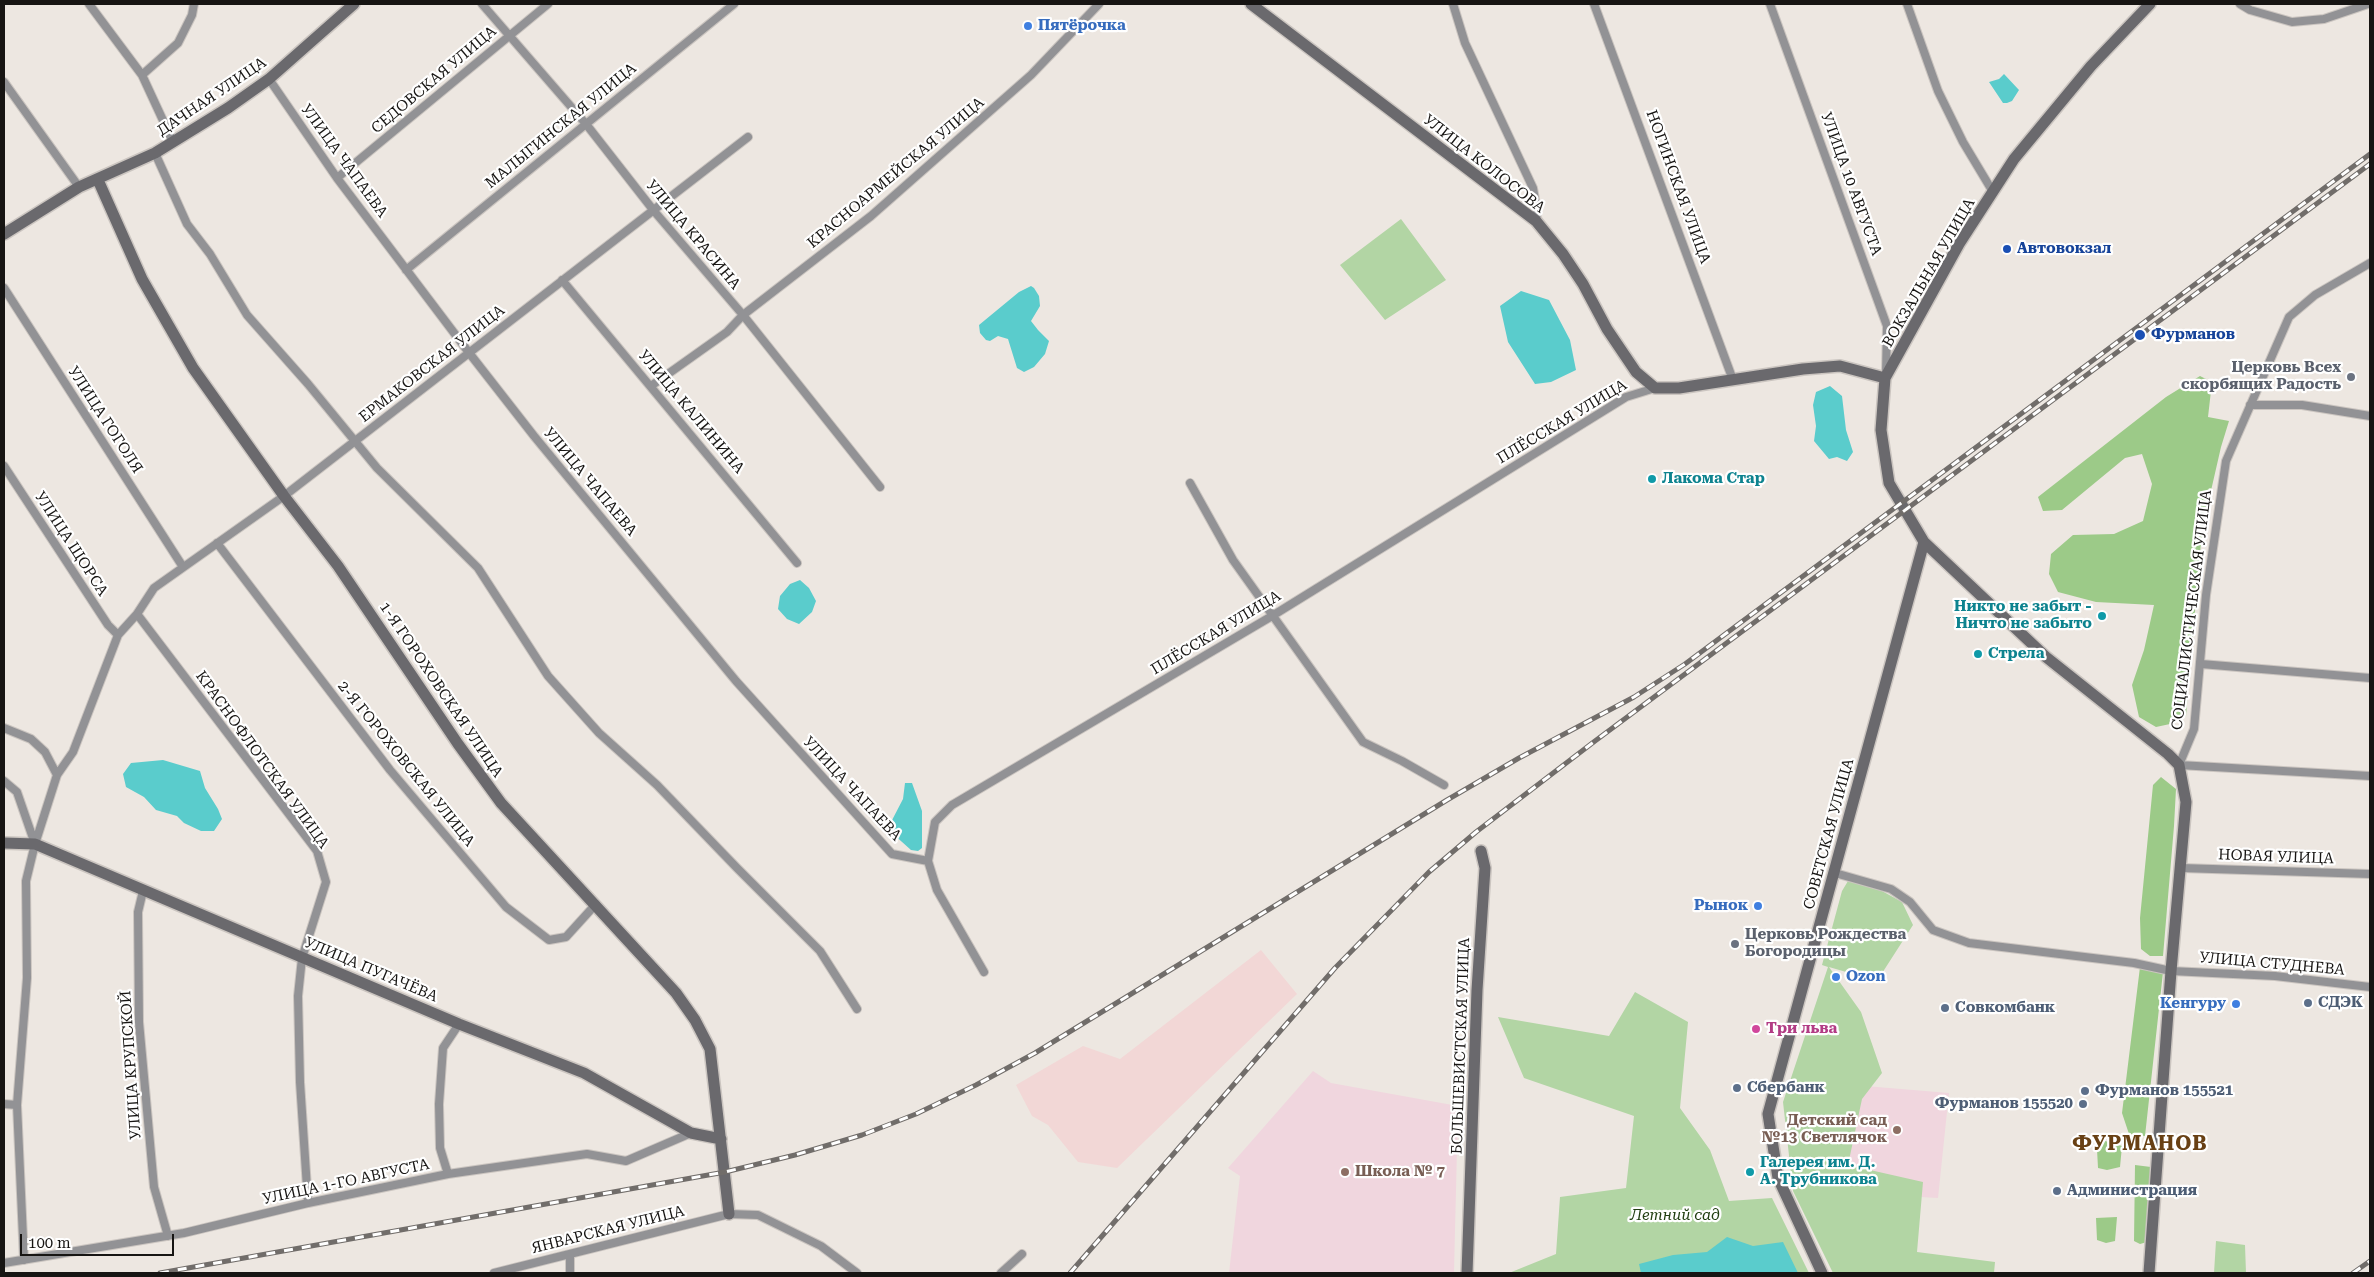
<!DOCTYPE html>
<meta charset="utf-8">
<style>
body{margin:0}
#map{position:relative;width:2374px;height:1277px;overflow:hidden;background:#ede7e1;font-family:"Roboto Serif",serif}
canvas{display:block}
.frame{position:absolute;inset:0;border:5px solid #171513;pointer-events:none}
.scale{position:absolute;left:20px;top:1234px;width:154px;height:22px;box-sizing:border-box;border:2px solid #171513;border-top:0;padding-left:6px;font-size:15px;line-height:18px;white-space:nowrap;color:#171513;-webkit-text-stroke:4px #fff;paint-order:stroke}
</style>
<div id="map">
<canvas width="2374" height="1277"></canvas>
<div class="frame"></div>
<div class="scale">100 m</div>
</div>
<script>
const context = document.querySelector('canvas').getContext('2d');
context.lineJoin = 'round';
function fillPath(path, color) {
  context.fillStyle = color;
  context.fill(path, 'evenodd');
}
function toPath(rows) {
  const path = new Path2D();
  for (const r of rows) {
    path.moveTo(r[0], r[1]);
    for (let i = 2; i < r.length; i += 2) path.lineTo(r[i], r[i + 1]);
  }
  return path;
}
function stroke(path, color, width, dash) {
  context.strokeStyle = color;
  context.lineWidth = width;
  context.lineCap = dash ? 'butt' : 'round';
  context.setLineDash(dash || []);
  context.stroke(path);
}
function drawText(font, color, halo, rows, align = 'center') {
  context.font = font + ' "Roboto Serif",serif';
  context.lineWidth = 4.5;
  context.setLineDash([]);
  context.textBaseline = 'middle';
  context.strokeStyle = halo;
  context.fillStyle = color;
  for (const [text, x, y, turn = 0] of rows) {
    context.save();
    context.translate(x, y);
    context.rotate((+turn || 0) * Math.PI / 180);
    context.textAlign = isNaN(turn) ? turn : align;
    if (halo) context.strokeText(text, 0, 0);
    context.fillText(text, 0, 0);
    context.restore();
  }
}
fillPath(toPath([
 [1261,950,1297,994,1117,1168,1078,1162,1048,1125,1032,1116,1016,1085,1083,1046,1120,1059]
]), '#f2d7d6');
fillPath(toPath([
 [1313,1071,1331,1083,1458,1106,1454,1273,1229,1273,1240,1176,1228,1168],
 [1853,1085,1949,1093,1938,1198,1853,1193,1847,1168]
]), '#f0d6de');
fillPath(toPath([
 [1401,219,1446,280,1385,320,1340,265],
 [1848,881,1882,891,1902,902,1913,925,1877,981,1829,967,1861,1012,1882,1073,1862,1099,1848,1165,1923,1182,1917,1252,1995,1262,1994,1273,1833,1273,1793,1191,1783,1102,1828,967,1822,965,1842,891],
 [1635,992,1688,1022,1680,1108,1710,1150,1729,1201,1772,1198,1809,1273,1509,1273,1556,1254,1560,1197,1626,1188,1634,1116,1524,1078,1498,1017,1609,1036],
 [2216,1241,2245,1245,2246,1273,2214,1273]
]), '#b2d5a4');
fillPath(toPath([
 [2200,376,2212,382,2208,417,2229,421,2221,447,2202,530,2186,716,2170,724,2156,727,2139,717,2132,685,2144,650,2154,605,2096,602,2058,592,2049,574,2051,554,2073,535,2114,534,2143,521,2152,484,2142,454,2125,458,2062,510,2043,511,2038,497,2166,397],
 [2161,777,2176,789,2174,826,2163,956,2150,956,2141,949,2140,918,2153,785],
 [2140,967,2163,972,2145,1136,2129,1134,2122,1113],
 [2105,1141,2122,1146,2120,1167,2107,1170,2098,1168,2097,1149],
 [2135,1165,2151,1167,2147,1242,2140,1244,2134,1241],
 [2117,1217,2115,1241,2106,1243,2097,1240,2096,1218]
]), '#9cca88');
fillPath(toPath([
 [2004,74,2019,90,2012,101,2007,103,2003,103,1989,82,1999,79],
 [1031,286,1034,288,1039,296,1040,306,1031,321,1038,330,1049,341,1045,354,1034,367,1024,372,1017,368,1008,339,998,336,990,341,986,340,980,333,979,325,1019,292],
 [1521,291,1549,300,1570,340,1576,370,1551,382,1535,384,1508,342,1500,306],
 [1830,386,1842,396,1846,430,1853,452,1847,461,1837,457,1829,459,1814,441,1816,426,1813,405,1816,392],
 [800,580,809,588,816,601,812,612,799,624,787,619,778,609,780,596,790,584],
 [163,760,200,771,205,788,218,809,222,819,214,831,201,831,184,823,177,816,156,810,144,797,126,787,123,774,131,763],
 [905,783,912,783,922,811,922,848,918,851,911,850,892,833,890,824,903,799],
 [1727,1237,1753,1246,1783,1242,1798,1273,1641,1273,1639,1264,1673,1255,1707,1252]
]), '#5acccc');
const street = toPath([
 [89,4,142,75,173,142],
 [482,4,586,124,654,211,743,315,880,487],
 [1453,4,1465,43,1533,188,1537,211,1536,221],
 [1594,4,1733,380],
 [1770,4,1887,326,1886,374],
 [1907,4,1938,91,1963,142,1993,192],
 [2240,4,2250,10,2292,22,2324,19,2368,4],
 [142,75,178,43,192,15,194,4],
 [269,79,337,178,470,354,534,436,736,681,892,854,928,861],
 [4,82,79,187],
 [155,153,187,224,210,254,247,315,308,384,377,468,478,568,548,676,599,733,657,785,737,868,820,951,857,1009],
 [337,178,548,4],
 [2370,263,2315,295,2289,317,2226,461,2206,595,2194,729,2179,765,2370,776],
 [406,270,734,4],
 [562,280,797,563],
 [4,288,183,567],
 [651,386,727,332,743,315,871,216,1031,75,1099,4],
 [2250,405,2302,405,2370,416],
 [4,466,108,625,118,635],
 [1190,483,1233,560,1363,742,1402,761,1444,785],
 [217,543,390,770,506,907,549,940,566,937,596,904],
 [137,614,317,851,326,882,302,958,298,996,300,1082,308,1203],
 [2201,664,2370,678],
 [4,728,31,739,45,752,57,775],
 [4,781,17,792,35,844],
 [2181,868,2370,874],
 [1835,873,1891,889,1910,902,1933,930,1969,943,2134,963,2171,971,2275,976,2370,987],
 [143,891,138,912,139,1022,154,1187,168,1236],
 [984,972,937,890,928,861,935,822,952,805,1272,616,1626,397,1655,388],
 [4,1104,17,1105],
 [448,1174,440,1148,439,1104,443,1048,459,1024],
 [570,1254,570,1273],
 [24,1260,17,1105,27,978,26,881,35,844,57,775,73,752,118,635,137,614,154,588,284,496,748,137],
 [4,1263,184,1233,308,1203,448,1174,587,1154,626,1161,691,1133],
 [494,1273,729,1214,758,1215,821,1246,857,1273],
 [1001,1273,1022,1254]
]);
const secondary = toPath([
 [1251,4,1536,221,1563,254,1583,284,1607,329,1636,372,1655,388,1679,388,1803,369,1840,366,1885,378],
 [98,180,142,279,193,368,284,496,338,566,458,744,501,803,676,993,695,1020,710,1049,729,1214],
 [4,234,79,187,155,153,228,108,269,79,354,4],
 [4,843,35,844,459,1024,584,1073,691,1133,721,1139],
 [1467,1273,1477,990,1485,868,1481,851],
 [1822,1273,1778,1178,1768,1114,1924,542],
 [2149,1273,2171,971,2186,802,2179,765,2168,754,2046,657,1924,542,1889,483,1881,430,1885,378,1959,244,2014,159,2091,66,2150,4]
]);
stroke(street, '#cbc5c0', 10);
stroke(secondary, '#cbc5c0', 14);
stroke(street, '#929295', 8);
stroke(secondary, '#6a696d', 11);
const rail = toPath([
 [160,1273,725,1172,795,1155,862,1135,916,1114,976,1085,1035,1053,1447,800,1519,758,1634,697,1685,664,2370,154],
 [1070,1273,1335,968,1429,872,1476,832,1595,741,2370,164],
 [2353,1273,2370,1261]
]);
stroke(rail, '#716d6a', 5);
stroke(rail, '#fff', 3, [9]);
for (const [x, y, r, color] of [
 [1028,26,5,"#3f7fe0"],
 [2007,249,5,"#1a4fb4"],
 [2140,335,6,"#1a4fb4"],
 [2351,377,5,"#6b7280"],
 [1652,479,5,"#0f9aa8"],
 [2102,616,5,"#0f9aa8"],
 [1978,654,5,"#0f9aa8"],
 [1758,906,5,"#3f7fe0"],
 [1735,944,5,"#6b7280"],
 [1836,977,5,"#3f7fe0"],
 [2308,1003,5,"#5c6f8a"],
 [2236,1004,5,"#3f7fe0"],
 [1945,1008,5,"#5c6f8a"],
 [1756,1029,5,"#d1479c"],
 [1737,1088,5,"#5c6f8a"],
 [2085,1091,5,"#5c6f8a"],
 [2083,1104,5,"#5c6f8a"],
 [1897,1130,5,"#8d6e63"],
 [1345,1172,5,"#8d6e63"],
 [1750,1172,5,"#0f9aa8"],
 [2057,1191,5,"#5c6f8a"]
]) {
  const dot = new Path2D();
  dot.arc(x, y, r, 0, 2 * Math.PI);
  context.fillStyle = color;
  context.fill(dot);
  stroke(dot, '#fff', 2);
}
drawText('bold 15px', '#366cbe', '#fff', [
 ["Пятёрочка",1038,26],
 ["Рынок",1748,906,"right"],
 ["Ozon",1846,977],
 ["Кенгуру",2226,1004,"right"]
], 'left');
drawText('15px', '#171513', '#fff', [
 ["СЕДОВСКАЯ УЛИЦА",434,80,-40],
 ["ДАЧНАЯ УЛИЦА",212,97,-34],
 ["МАЛЫГИНСКАЯ УЛИЦА",561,126,-39],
 ["УЛИЦА ЧАПАЕВА",344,161,54],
 ["УЛИЦА КОЛОСОВА",1484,164,38],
 ["КРАСНОАРМЕЙСКАЯ УЛИЦА",896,173,-40],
 ["УЛИЦА 10 АВГУСТА",1851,184,70],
 ["НОГИНСКАЯ УЛИЦА",1678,187,70],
 ["УЛИЦА КРАСИНА",693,235,50],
 ["ВОКЗАЛЬНАЯ УЛИЦА",1929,273,-60],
 ["ЕРМАКОВСКАЯ УЛИЦА",432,364,-38],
 ["УЛИЦА КАЛИНИНА",691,412,50],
 ["УЛИЦА ГОГОЛЯ",105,420,57],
 ["ПЛЁССКАЯ УЛИЦА",1562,422,-31],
 ["УЛИЦА ЧАПАЕВА",590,482,50],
 ["УЛИЦА ЩОРСА",71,544,57],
 ["СОЦИАЛИСТИЧЕСКАЯ УЛИЦА",2192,610,-83],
 ["ПЛЁССКАЯ УЛИЦА",1216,633,-31],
 ["1-Я ГОРОХОВСКАЯ УЛИЦА",441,690,56],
 ["КРАСНОФЛОТСКАЯ УЛИЦА",262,760,54],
 ["2-Я ГОРОХОВСКАЯ УЛИЦА",406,764,51],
 ["УЛИЦА ЧАПАЕВА",852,789,47],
 ["СОВЕТСКАЯ УЛИЦА",1829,834,-75],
 ["НОВАЯ УЛИЦА",2276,857,2],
 ["УЛИЦА СТУДНЕВА",2272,964,5],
 ["УЛИЦА ПУГАЧЁВА",371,970,23],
 ["БОЛЬШЕВИСТСКАЯ УЛИЦА",1461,1046,-88],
 ["УЛИЦА КРУПСКОЙ",131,1065,-94],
 ["УЛИЦА 1-ГО АВГУСТА",346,1182,-12],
 ["ЯНВАРСКАЯ УЛИЦА",608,1230,-14]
]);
drawText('bold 15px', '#164399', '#fff', [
 ["Автовокзал",2017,249],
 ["Фурманов",2151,335]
], 'left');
drawText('bold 15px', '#5b616d', '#fff', [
 ["Церковь Всех",2341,368],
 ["скорбящих Радость",2341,385],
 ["Церковь Рождества",1745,935,"left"],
 ["Богородицы",1745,952,"left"]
], 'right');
drawText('bold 15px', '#0d838f', '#fff', [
 ["Лакома Стар",1662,479],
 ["Никто не забыт -",2092,607,"right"],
 ["Ничто не забыто",2092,624,"right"],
 ["Стрела",1988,654],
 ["Галерея им. Д.",1760,1163],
 ["А. Трубникова",1760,1180]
], 'left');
drawText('bold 15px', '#4e5e75', '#fff', [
 ["СДЭК",2318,1003],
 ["Совкомбанк",1955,1008],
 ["Сбербанк",1747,1088],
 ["Фурманов 155521",2095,1091],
 ["Фурманов 155520",2073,1104,"right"],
 ["Администрация",2067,1191]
], 'left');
drawText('bold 15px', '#b23c85', '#fff', [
 ["Три льва",1766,1029]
], 'left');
drawText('bold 15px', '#785e54', '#fff', [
 ["Детский сад",1887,1121],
 ["№13 Светлячок",1887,1138],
 ["Школа № 7",1355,1172,"left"]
], 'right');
drawText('italic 15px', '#203e10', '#fff', [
 ["Летний сад",1675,1216]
]);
context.letterSpacing = '1px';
drawText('bold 20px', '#684014', '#fff', [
 ["ФУРМАНОВ",2140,1144]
]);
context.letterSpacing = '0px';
</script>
